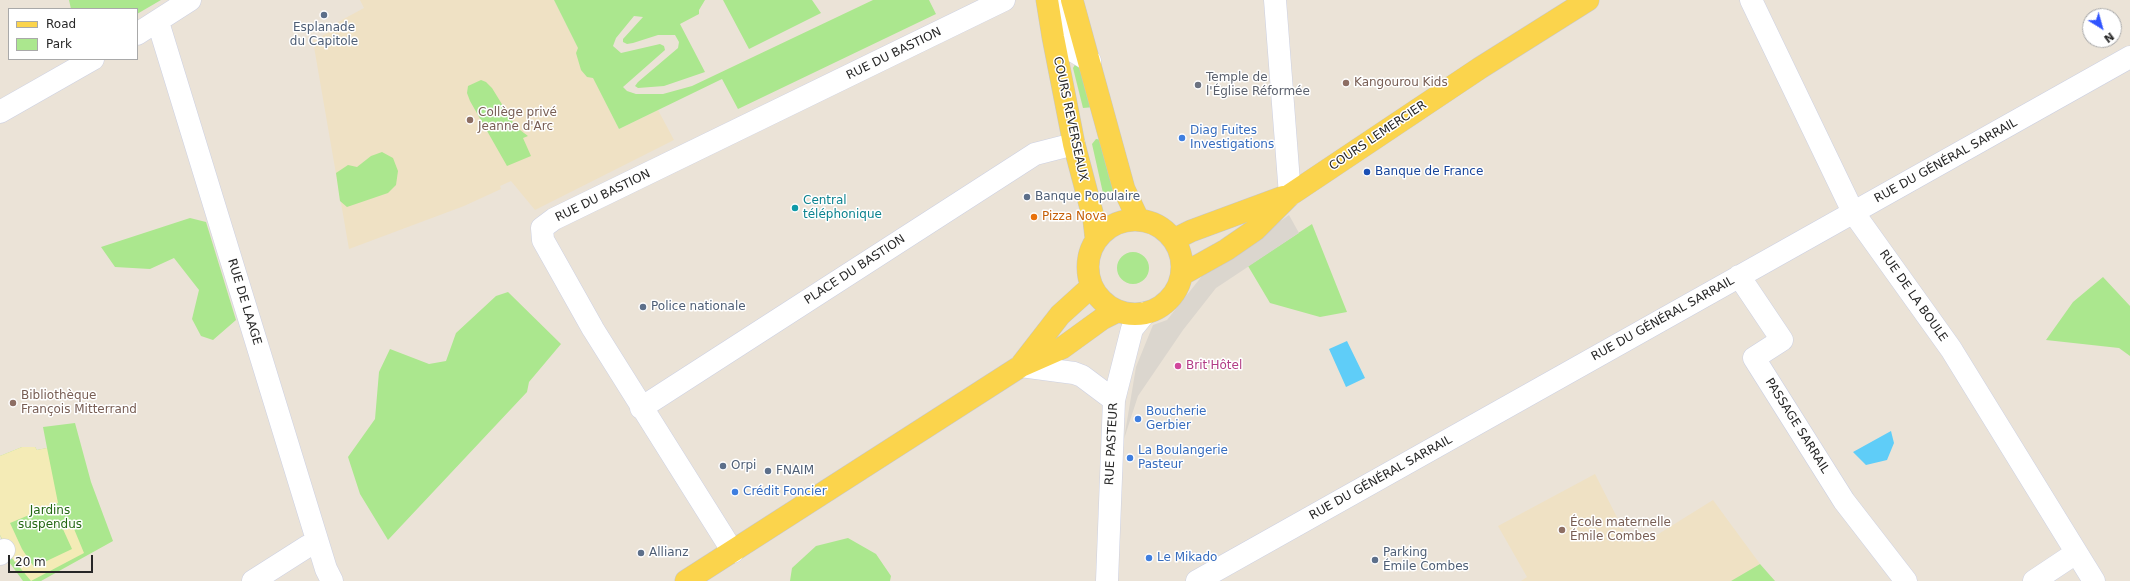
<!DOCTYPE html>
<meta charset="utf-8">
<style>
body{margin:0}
#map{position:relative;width:2130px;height:581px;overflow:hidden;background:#ebe3d7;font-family:"DejaVu Sans",sans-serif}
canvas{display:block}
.legend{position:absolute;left:8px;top:8px;width:130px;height:52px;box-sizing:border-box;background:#fff;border:1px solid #a9a9a9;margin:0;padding:5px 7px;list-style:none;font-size:12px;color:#272727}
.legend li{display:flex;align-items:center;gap:8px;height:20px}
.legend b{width:20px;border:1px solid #a9a9a9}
.north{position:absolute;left:2082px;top:8px;width:40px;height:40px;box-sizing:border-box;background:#fff;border:1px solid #a9a9a9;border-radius:50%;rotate:143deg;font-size:11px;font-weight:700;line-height:16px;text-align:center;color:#272727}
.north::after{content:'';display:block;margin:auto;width:14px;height:18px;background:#3054ff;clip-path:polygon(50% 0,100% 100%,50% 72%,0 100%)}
.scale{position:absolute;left:8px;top:555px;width:85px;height:18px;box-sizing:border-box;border:2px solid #272727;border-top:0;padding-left:5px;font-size:12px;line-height:14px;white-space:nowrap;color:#272727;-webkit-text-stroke:3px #fff;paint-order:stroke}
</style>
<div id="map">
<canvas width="2130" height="581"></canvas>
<ul class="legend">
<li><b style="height:5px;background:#fbd44c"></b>Road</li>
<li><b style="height:11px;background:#abe78e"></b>Park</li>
</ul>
<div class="north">N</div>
<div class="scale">20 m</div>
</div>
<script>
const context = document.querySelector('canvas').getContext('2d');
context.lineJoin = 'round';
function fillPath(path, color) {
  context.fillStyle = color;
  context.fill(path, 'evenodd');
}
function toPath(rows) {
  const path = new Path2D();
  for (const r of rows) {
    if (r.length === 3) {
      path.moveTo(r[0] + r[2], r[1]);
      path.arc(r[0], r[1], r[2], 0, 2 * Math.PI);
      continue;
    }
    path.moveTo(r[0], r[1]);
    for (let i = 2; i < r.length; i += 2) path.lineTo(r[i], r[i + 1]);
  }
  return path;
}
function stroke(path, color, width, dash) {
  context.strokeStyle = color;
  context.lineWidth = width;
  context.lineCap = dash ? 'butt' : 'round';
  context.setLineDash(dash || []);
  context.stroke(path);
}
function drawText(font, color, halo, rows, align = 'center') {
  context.font = font + ' "DejaVu Sans",sans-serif';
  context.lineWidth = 3;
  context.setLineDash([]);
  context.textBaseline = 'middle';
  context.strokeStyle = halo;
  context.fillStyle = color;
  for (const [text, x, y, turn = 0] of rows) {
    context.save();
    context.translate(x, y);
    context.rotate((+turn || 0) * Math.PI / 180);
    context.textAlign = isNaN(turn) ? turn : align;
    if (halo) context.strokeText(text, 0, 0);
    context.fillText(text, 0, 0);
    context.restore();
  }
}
fillPath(toPath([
 [360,0,554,0,619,129,658,110,674,140,535,210,511,181,500,186,501,189,464,206,349,249,313,41,340,26,338,22,364,8],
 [1595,474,1628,539,1638,534,1644,543,1713,500,1760,564,1731,581,1521,581,1527,577,1498,526]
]), '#efe1c4');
fillPath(toPath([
 [69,0,161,0,137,14,137,9,71,9],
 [554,0,705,0,699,10,699,14,680,24,705,72,664,86,638,88,635,86,638,82,678,48,679,42,675,35,658,35,633,43,627,44,623,42,623,39,643,17,634,16,616,38,613,46,621,53,660,44,664,46,665,50,623,87,627,91,636,94,663,94,692,86,873,0,929,0,936,14,738,109,722,79,619,129,593,78,587,77,581,70,576,53,578,48],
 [723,0,812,0,821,13,749,49],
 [1076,63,1080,64,1094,107,1083,108,1073,68],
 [481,80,486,82,492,88,516,127,528,136,523,138,531,156,507,166,470,101,467,93,468,86],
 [1096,139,1102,140,1113,191,1103,193,1092,144],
 [382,152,393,158,398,171,396,185,388,193,347,207,340,201,336,173,348,165,357,167,371,156],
 [190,218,206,222,236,320,213,340,201,336,192,319,199,290,174,258,150,269,115,267,101,247],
 [1312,224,1347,312,1320,317,1270,303,1248,266],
 [1133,268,16],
 [2103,277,2130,306,2130,356,2119,348,2046,340,2073,302],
 [508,292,561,344,529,382,527,392,388,540,360,494,348,457,375,419,379,372,390,349,429,364,446,361,456,333,496,296],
 [75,423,91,482,113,541,41,581,23,581,4,555,4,545,0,535,0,456,22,447,35,447,37,450,47,448,43,427],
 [848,538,876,554,891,576,890,581,790,581,792,568,816,546],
 [1760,564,1775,581,1731,581]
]), '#abe78e');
fillPath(toPath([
 [22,447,35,447,37,450,47,448,58,503,10,523,22,549,34,567,72,549,62,527,72,524,84,553,31,581,11,557,0,535,0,456]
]), '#f4ebb6');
fillPath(toPath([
 [1289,215,1299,233,1216,288,1183,330,1138,396,1124,439,1136,367,1153,325,1167,320,1202,276]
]), '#dbd6ce');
fillPath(toPath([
 [1347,341,1365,378,1346,387,1329,349],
 [1891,431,1894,443,1887,460,1866,465,1853,452]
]), '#5fcdf8');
const minor = toPath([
 [1060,0,1070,44,1075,52,1090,61],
 [1275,0,1290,195],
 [1751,0,1853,212,1951,349,2094,581],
 [158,22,326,569,332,581],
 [137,34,190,0],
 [0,112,93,59],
 [1739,276,1782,340,1754,358,1844,501,1906,581],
 [1021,366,1074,373,1082,376,1114,400],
 [641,408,1035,154,1074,144],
 [733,552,593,329,543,240,542,228,554,219,1004,0],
 [0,554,4,550],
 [253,581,308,546],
 [1107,581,1114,400,1132,329,1145,313],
 [1197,581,2130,57],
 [2034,581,2076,553]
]);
const major = toPath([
 [1047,0,1053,37,1074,144,1094,220,1096,238],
 [1072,0,1124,189,1138,219],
 [1135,267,47],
 [1175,239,1191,231,1283,197],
 [1183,274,1226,250,1255,230,1290,195,1480,68,1588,0],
 [1022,364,1060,315,1092,286],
 [686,581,1021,366,1062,348,1102,319,1118,311]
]);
stroke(minor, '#ccd0e2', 23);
stroke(major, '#c7c7c7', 23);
stroke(minor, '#fff', 22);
stroke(major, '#fbd44c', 22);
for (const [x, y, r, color] of [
 [324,15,4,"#5c6f8a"],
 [1346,83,4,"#8d6e63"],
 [1198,85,4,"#6b7280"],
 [470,120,4,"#8d6e63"],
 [1182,138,4,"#3f7fe0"],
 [1367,172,4,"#1a4fb4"],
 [1027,197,4,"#5c6f8a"],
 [795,208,4,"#0f9aa8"],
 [1034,217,4,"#e8710a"],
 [643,307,4,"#5c6f8a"],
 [1178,366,4,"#d1479c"],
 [13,403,4,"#8d6e63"],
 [1138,419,4,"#3f7fe0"],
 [1130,458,4,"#3f7fe0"],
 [723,466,4,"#5c6f8a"],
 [768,471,4,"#5c6f8a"],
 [735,492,4,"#3f7fe0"],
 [1562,530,4,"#8d6e63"],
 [641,553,4,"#5c6f8a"],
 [1149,558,4,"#3f7fe0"],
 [1375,560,4,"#5c6f8a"]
]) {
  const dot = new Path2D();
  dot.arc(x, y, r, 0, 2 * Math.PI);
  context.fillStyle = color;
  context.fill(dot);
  stroke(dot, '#fff', 1.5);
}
drawText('12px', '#4e5e75', '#fff', [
 ["Esplanade",324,28,"center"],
 ["du Capitole",324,42,"center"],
 ["Banque Populaire",1035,197],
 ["Police nationale",651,307],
 ["Orpi",731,466],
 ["FNAIM",776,471],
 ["Allianz",649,553],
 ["Parking",1383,553],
 ["Émile Combes",1383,567]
], 'left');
drawText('12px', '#272727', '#fff', [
 ["RUE DU BASTION",894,54,-26],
 ["COURS REVERSEAUX",1070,119,78],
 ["COURS LEMERCIER",1378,136,-34],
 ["RUE DU GÉNÉRAL SARRAIL",1946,161,-29],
 ["RUE DU BASTION",603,196,-26],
 ["PLACE DU BASTION",855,270,-33],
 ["RUE DE LA BOULE",1913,296,55],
 ["RUE DE LAAGE",244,302,73],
 ["RUE DU GÉNÉRAL SARRAIL",1663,319,-29],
 ["PASSAGE SARRAIL",1797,426,58],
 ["RUE PASTEUR",1112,444,-87],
 ["RUE DU GÉNÉRAL SARRAIL",1381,478,-29]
]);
drawText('12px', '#5b616d', '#fff', [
 ["Temple de",1206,78],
 ["l'Église Réformée",1206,92]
], 'left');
drawText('12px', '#785e54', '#fff', [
 ["Kangourou Kids",1354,83],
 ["Collège privé",478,113],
 ["Jeanne d'Arc",478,127],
 ["Bibliothèque",21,396],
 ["François Mitterrand",21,410],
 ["École maternelle",1570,523],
 ["Émile Combes",1570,537]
], 'left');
drawText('12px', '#366cbe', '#fff', [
 ["Diag Fuites",1190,131],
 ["Investigations",1190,145],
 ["Boucherie",1146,412],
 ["Gerbier",1146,426],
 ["La Boulangerie",1138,451],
 ["Pasteur",1138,465],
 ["Crédit Foncier",743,492],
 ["Le Mikado",1157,558]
], 'left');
drawText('12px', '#164399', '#fff', [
 ["Banque de France",1375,172]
], 'left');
drawText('12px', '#0d838f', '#fff', [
 ["Central",803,201],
 ["téléphonique",803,215]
], 'left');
drawText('12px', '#c56008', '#fff', [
 ["Pizza Nova",1042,217]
], 'left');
drawText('12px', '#b23c85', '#fff', [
 ["Brit'Hôtel",1186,366]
], 'left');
drawText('12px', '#246813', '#fff', [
 ["Jardins",50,511],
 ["suspendus",50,525]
]);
</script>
